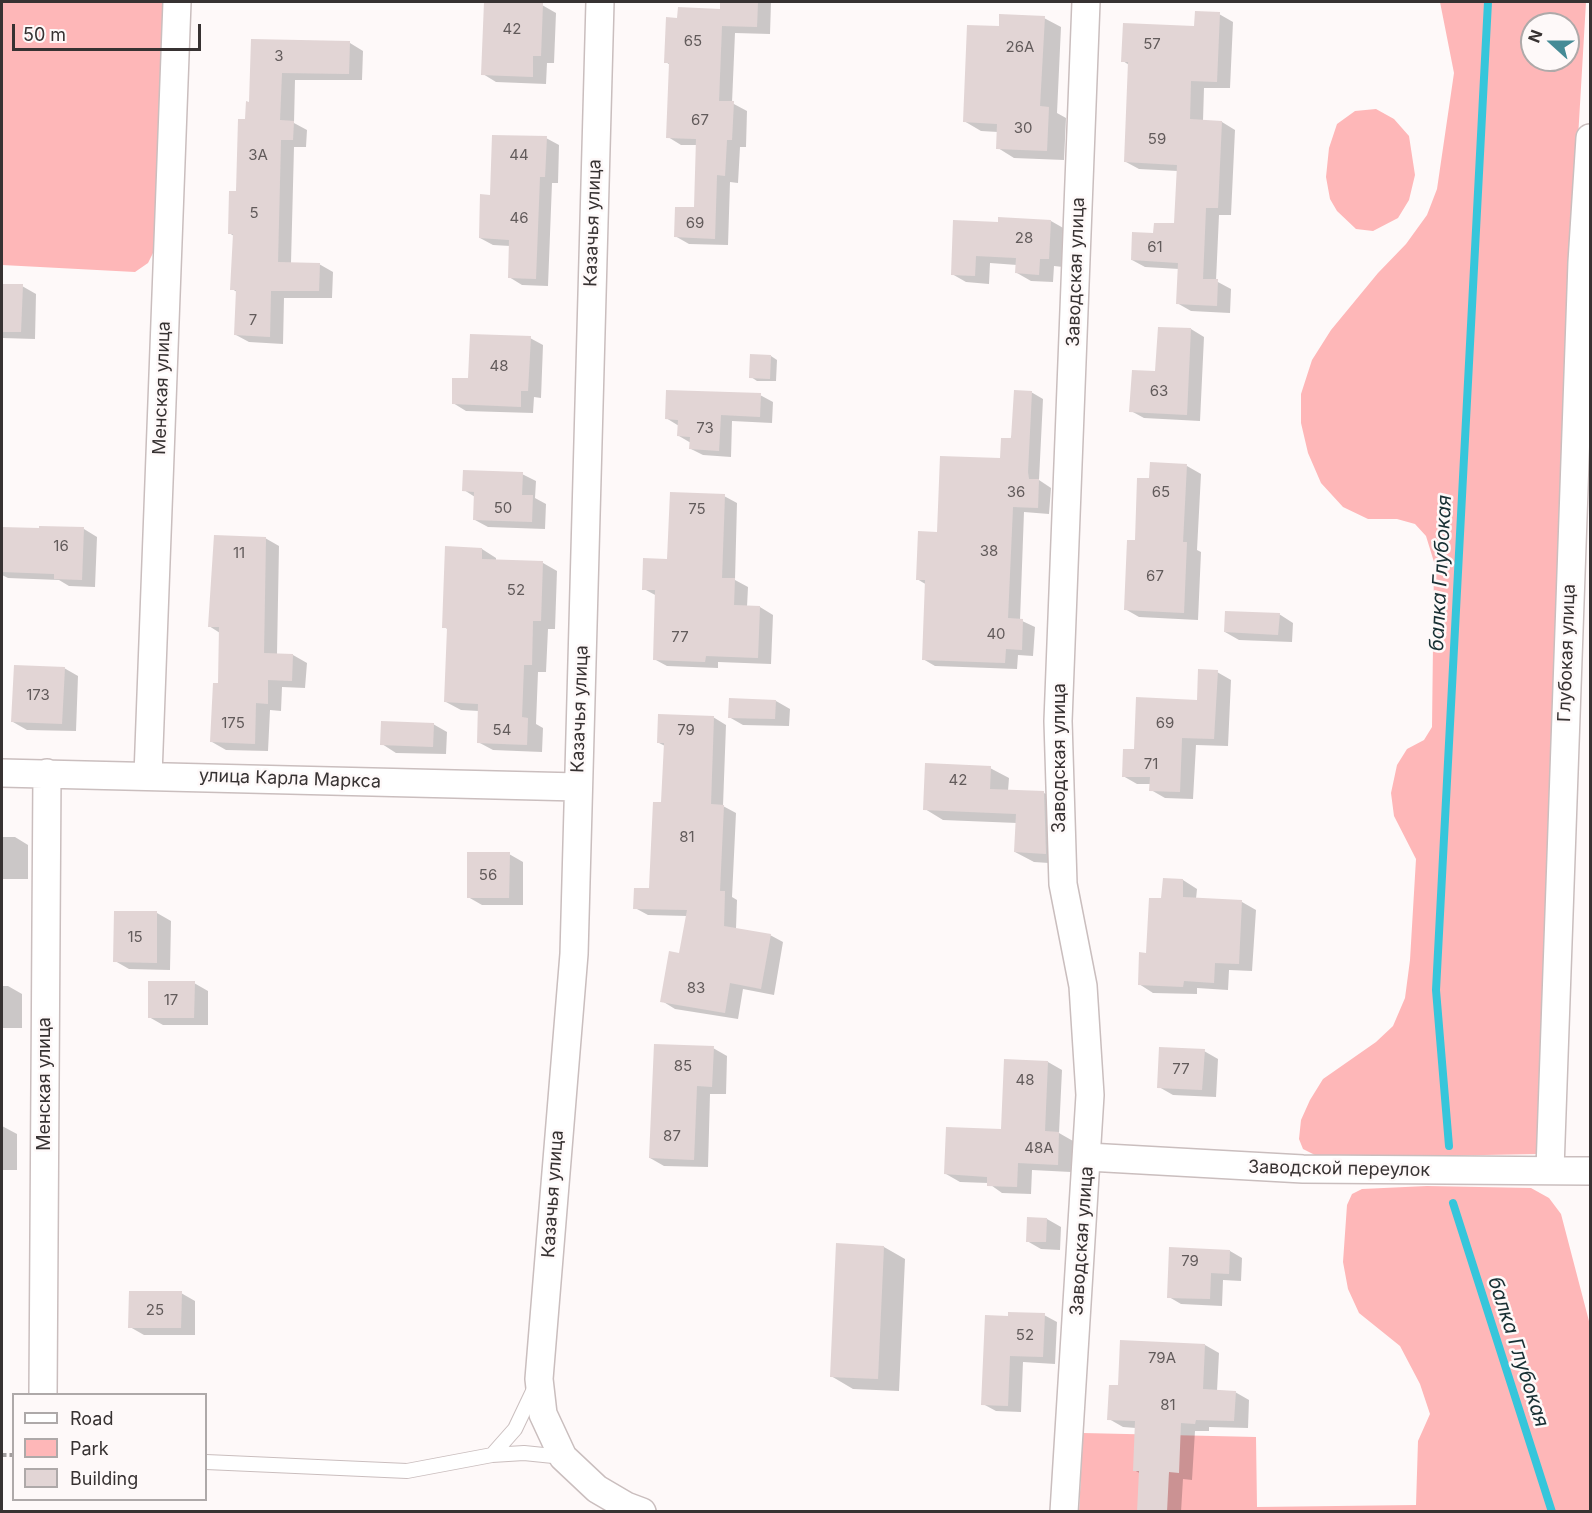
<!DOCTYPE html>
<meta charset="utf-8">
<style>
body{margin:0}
#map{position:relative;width:1592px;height:1513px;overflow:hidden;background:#fef9f9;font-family:Inter,sans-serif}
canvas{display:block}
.frame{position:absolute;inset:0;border:3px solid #373232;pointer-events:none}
.legend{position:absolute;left:12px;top:1393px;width:195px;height:108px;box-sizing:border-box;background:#fef9f9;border:2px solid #aea9a9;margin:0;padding:8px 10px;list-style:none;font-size:18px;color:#373232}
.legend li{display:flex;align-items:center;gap:12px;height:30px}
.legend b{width:30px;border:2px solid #aea9a9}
.north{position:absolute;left:1520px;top:12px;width:60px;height:60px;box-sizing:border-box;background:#fef9f9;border:2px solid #aea9a9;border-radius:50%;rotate:291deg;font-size:16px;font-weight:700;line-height:24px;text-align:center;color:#373232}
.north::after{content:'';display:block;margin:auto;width:21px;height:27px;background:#458b96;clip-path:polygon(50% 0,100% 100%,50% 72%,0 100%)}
.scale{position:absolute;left:12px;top:24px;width:189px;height:27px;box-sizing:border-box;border:3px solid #373232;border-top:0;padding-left:8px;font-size:18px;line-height:21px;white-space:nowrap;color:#373232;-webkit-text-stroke:4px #fef9f9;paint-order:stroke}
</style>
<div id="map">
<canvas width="1592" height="1513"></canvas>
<div class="frame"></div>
<ul class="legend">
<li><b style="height:8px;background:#fff"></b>Road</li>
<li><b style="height:16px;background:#feb7b8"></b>Park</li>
<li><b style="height:16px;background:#e2d5d5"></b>Building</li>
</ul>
<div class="north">N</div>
<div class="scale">50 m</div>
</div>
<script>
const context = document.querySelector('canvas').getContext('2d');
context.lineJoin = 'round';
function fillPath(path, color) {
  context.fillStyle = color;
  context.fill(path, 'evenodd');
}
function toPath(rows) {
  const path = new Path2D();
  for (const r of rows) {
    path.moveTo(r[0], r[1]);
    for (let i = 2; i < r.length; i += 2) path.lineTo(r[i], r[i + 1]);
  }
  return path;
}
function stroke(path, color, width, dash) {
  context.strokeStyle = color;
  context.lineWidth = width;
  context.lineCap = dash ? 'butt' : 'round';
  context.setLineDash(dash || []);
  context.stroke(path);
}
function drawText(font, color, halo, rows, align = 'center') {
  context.font = font + ' Inter,sans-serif';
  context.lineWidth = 5;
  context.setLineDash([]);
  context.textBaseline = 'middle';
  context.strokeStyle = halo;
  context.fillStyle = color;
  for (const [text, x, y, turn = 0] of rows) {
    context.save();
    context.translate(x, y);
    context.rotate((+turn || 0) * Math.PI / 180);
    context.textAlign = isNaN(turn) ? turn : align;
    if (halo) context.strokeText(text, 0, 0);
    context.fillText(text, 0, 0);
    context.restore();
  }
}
fillPath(toPath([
 [2,2,164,2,154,251,148,263,135,272,2,265],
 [1440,2,1586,2,1565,360,1539,1154,1321,1158,1303,1149,1299,1139,1301,1120,1310,1100,1323,1079,1376,1042,1393,1026,1405,998,1410,960,1416,859,1394,816,1391,793,1397,765,1407,749,1424,740,1432,727,1434,562,1426,536,1415,524,1397,519,1368,519,1343,507,1321,483,1308,453,1301,423,1301,394,1312,360,1331,330,1378,273,1406,244,1427,215,1437,189,1454,73],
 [1532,24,1568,24,1568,60,1532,60],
 [1376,109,1394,119,1409,136,1415,175,1409,200,1398,218,1373,231,1356,229,1337,211,1330,199,1326,177,1329,148,1337,124,1355,111],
 [1427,1186,1531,1188,1549,1198,1561,1214,1590,1325,1590,1511,1079,1512,1083,1433,1256,1437,1257,1507,1416,1505,1418,1441,1430,1414,1420,1384,1400,1346,1359,1313,1348,1289,1343,1262,1347,1205,1352,1194,1362,1189]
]), '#feb7b8');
fillPath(toPath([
 [722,2,771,2,770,34,735,33,732,103,747,111,746,147,740,147,738,183,730,182,728,245,689,244,675,236,696,209,697,145,681,145,668,137,670,65,666,62,679,19,721,10],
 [542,5,556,13,554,63,547,63,546,84,496,82,483,74],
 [1219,14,1233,22,1230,88,1204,88,1203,121,1222,122,1235,130,1231,215,1219,215,1216,281,1231,289,1230,313,1191,311,1177,303,1179,269,1145,267,1132,260,1155,235,1176,225,1178,171,1139,169,1126,162,1129,65,1123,61],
 [1044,18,1061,27,1057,113,1066,118,1064,160,1014,158,998,148,998,132,981,131,964,121,1000,28],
 [253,41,350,43,363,51,362,80,295,80,294,123,307,130,306,147,294,147,291,263,319,264,333,272,332,298,284,298,283,344,249,342,236,335,237,292,232,289,234,236,229,233,251,103],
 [546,138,559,145,558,183,552,183,548,286,522,285,509,277,510,246,493,245,480,238,491,196],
 [1051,221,1065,229,1063,267,1054,266,1053,282,1031,281,1017,273,1017,265,990,263,989,284,966,282,952,274,999,224],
 [2,285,22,286,36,294,35,339,2,338],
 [1191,329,1204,337,1200,421,1144,418,1131,411,1157,372],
 [530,338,543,345,541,398,534,397,533,413,466,411,453,403,469,380],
 [771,356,777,360,776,381,757,381,751,377],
 [1031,392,1043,399,1039,480,1051,488,1049,514,1024,512,1020,620,1035,627,1033,656,1018,655,1017,669,935,666,923,659,927,585,917,579,938,534,1001,460],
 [760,395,773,402,772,423,732,421,731,457,703,455,691,449,691,443,679,436,679,426,666,418],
 [1187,466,1201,474,1197,550,1201,552,1198,620,1139,617,1125,609,1150,479],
 [522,474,536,481,535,498,546,504,545,529,488,527,475,520,475,497,464,490],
 [724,496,737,503,735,580,748,587,747,607,760,607,773,615,771,664,718,662,718,668,667,666,654,659,657,596,644,589],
 [2,529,84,529,97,537,95,587,69,586,59,580,8,578,2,575],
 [265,538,279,546,277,654,293,655,307,663,305,688,282,687,281,711,270,710,268,751,226,750,212,742,219,684,220,633,209,626],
 [482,549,496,558,496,561,543,563,557,571,555,629,548,629,546,672,538,672,536,724,543,728,542,752,493,750,478,742,479,711,461,710,446,702,449,630,444,627],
 [1279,614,1293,623,1292,642,1239,640,1225,632],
 [64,668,78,676,76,731,27,730,13,722],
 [1217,672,1231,680,1228,746,1196,745,1193,799,1165,798,1151,790,1151,784,1137,784,1123,776,1135,751,1198,701],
 [776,701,790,709,789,726,743,725,729,717],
 [713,717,726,725,723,806,736,813,732,897,737,900,736,929,770,935,783,942,774,995,743,989,738,1019,675,1009,662,1001,680,954,687,916,648,915,635,908,651,890,662,804,665,746,659,743],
 [433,724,447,732,446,754,396,753,382,744],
 [990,768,1009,778,1008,791,1044,793,1063,804,1064,864,1034,862,1015,852,1017,823,943,820,925,809],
 [2,837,15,837,28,845,28,879,2,879],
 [509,854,523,862,523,905,482,905,468,897],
 [1183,880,1197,889,1196,899,1242,902,1256,910,1252,971,1229,970,1228,990,1197,988,1197,994,1153,993,1139,984,1163,900],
 [157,913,171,921,170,970,129,969,115,961],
 [194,983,208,991,208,1025,163,1025,149,1017],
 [2,986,8,986,22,994,22,1028,2,1028],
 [713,1048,727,1056,726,1094,710,1094,708,1167,664,1166,650,1158],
 [1204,1051,1218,1059,1216,1097,1173,1095,1159,1087],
 [1048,1062,1062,1070,1059,1133,1073,1141,1071,1172,1032,1170,1031,1194,1002,1193,988,1183,960,1182,946,1174,1003,1131],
 [2,1126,17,1134,17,1170,2,1170],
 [1047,1219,1061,1227,1060,1250,1041,1249,1027,1241],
 [837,1245,884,1247,905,1259,899,1391,853,1389,831,1376],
 [1230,1251,1242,1258,1241,1281,1223,1280,1222,1306,1181,1304,1169,1297],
 [181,1293,195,1301,195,1335,144,1335,130,1327],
 [1044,1315,1057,1322,1055,1364,1023,1362,1021,1412,996,1411,983,1404,1009,1318],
 [1205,1345,1219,1353,1217,1391,1235,1392,1249,1400,1248,1428,1209,1427,1209,1431,1195,1431,1192,1480,1183,1479,1181,1512,1139,1512,1141,1474,1134,1470,1136,1428,1123,1427,1109,1419,1120,1387]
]), '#0003');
stroke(toPath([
 [1449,1146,1436,990,1488,2],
 [1453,1203,1552,1512]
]), '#36c6db', 8);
fillPath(toPath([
 [484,2,543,3,541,56,533,56,533,77,481,75],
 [720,2,758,2,757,27,722,26,719,101,734,101,732,140,727,140,725,176,717,175,715,239,674,237,675,207,694,207,696,139,666,138,669,63,664,63,666,17,677,18,678,7,720,9],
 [1195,11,1220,12,1217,82,1191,81,1190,119,1222,121,1218,208,1206,208,1203,279,1218,279,1217,306,1176,304,1178,263,1131,260,1132,232,1153,233,1154,223,1174,223,1177,165,1124,162,1128,62,1121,62,1123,23,1194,26],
 [999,14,1045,16,1040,106,1049,107,1047,151,996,149,997,124,963,122,967,25,999,26],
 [251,39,350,41,349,74,282,73,280,120,294,121,293,140,281,140,278,262,320,263,319,291,271,291,270,337,234,335,236,290,230,290,233,234,228,234,229,191,236,191,238,119,245,119,246,101,249,102],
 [492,135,547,136,545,177,540,177,536,279,508,278,509,240,479,238,480,194,490,195],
 [998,217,1051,220,1049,259,1040,259,1039,275,1015,273,1016,258,976,256,975,276,951,275,953,220,998,222],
 [2,284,23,284,21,332,2,332],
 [1158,327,1191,328,1187,415,1129,412,1132,370,1155,371],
 [470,334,531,336,528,391,521,391,521,407,452,404,452,378,468,378],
 [750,354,771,355,770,379,749,378],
 [666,390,761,393,760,417,721,415,719,451,689,449,690,437,677,436,678,420,665,419],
 [1014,390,1032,391,1028,472,1029,479,1039,479,1038,508,1013,507,1008,618,1023,619,1022,650,1006,649,1005,663,922,660,925,580,916,580,918,531,937,532,940,456,1000,458,1001,438,1011,438],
 [1150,462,1187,464,1183,542,1187,542,1184,613,1124,610,1127,540,1135,540,1137,478,1149,478],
 [463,470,523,472,522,495,533,495,532,522,473,520,474,492,462,491],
 [670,492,725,494,722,578,735,578,734,605,760,606,758,658,706,656,705,662,653,660,655,590,642,590,643,558,667,559],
 [39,526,84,527,82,580,54,579,54,574,2,572,2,527,39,528],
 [214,535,266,537,264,653,293,654,292,681,268,680,268,704,256,703,255,744,210,742,213,683,218,683,219,627,208,627],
 [445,546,482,548,482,559,543,561,541,621,533,621,532,665,524,665,522,717,528,718,527,745,477,743,478,704,444,702,447,628,442,628],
 [1225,611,1280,613,1278,635,1224,632],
 [14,665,65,667,62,724,11,722],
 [1198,669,1218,670,1214,739,1182,738,1180,792,1149,791,1150,777,1122,777,1123,749,1134,749,1136,697,1197,700],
 [729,698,776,700,775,719,728,718],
 [658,714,714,716,711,804,724,805,720,891,725,891,724,926,771,934,761,989,730,983,725,1013,660,1002,669,951,679,953,687,910,633,909,634,888,649,888,653,802,661,802,664,743,657,743],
 [381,721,434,723,433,747,380,745],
 [925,763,991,766,990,789,1044,791,1046,854,1014,852,1016,814,923,810],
 [467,852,510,852,509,898,467,898],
 [1163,878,1183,879,1183,897,1242,900,1239,964,1215,963,1214,983,1184,981,1183,987,1138,985,1139,952,1146,953,1149,898,1161,898],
 [114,911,157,911,157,963,113,962],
 [148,981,195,981,194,1018,148,1018],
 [654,1044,714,1046,712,1087,697,1086,694,1160,649,1158],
 [1159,1047,1205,1049,1202,1090,1157,1088],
 [1004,1059,1048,1061,1045,1131,1059,1132,1058,1165,1018,1163,1017,1187,987,1186,987,1177,944,1174,946,1127,1001,1129],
 [1027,1217,1047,1218,1046,1242,1026,1242],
 [836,1243,884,1246,878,1379,830,1377],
 [1169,1247,1230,1250,1229,1274,1211,1273,1210,1299,1167,1298],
 [129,1291,182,1291,181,1328,128,1328],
 [1008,1312,1045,1313,1043,1357,1010,1356,1008,1406,981,1405,985,1315,1008,1316],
 [1120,1340,1205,1344,1203,1389,1236,1391,1234,1421,1196,1420,1195,1424,1181,1423,1179,1473,1169,1472,1167,1512,1137,1512,1139,1471,1133,1471,1135,1421,1107,1420,1109,1385,1118,1385]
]), '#e2d5d5');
const service = toPath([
 [492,1455,515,1429,535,1387],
 [206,1462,407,1471,492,1455,524,1453,563,1457]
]);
const minor = toPath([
 [600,2,574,954,539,1379,543,1414,563,1457,597,1489,626,1506,642,1512],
 [2,773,578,787],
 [148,775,177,2],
 [1088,1157,1303,1169,1590,1171],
 [1550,1169,1582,262,1590,138],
 [43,1394,47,773],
 [1064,1512,1090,1095,1083,986,1063,884,1058,721,1086,2]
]);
stroke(service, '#cabebe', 16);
stroke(minor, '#cabebe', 30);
stroke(toPath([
 [2,1455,14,1455]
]), '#a39e9e', 4, [4.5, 3]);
stroke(service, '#fff', 14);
stroke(minor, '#fff', 27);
drawText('15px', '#625b5b', null, [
 ["42",512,29],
 ["65",693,41],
 ["57",1152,44],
 ["26А",1020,47],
 ["3",279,56],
 ["67",700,120],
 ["30",1023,128],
 ["59",1157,139],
 ["3А",258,155],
 ["44",519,155],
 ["5",254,213],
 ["46",519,218],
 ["69",695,223],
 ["28",1024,238],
 ["61",1155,247],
 ["7",253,320],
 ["48",499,366],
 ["63",1159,391],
 ["73",705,428],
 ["36",1016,492],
 ["65",1161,492],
 ["50",503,508],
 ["75",697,509],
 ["16",61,546],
 ["38",989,551],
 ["11",239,553],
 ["67",1155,576],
 ["52",516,590],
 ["40",996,634],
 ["77",680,637],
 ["173",38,695],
 ["175",233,723],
 ["69",1165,723],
 ["54",502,730],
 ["79",686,730],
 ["71",1151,764],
 ["42",958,780],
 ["81",687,837],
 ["56",488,875],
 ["15",135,937],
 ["83",696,988],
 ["17",171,1000],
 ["85",683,1066],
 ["77",1181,1069],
 ["48",1025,1080],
 ["87",672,1136],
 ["48А",1039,1148],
 ["79",1190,1261],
 ["25",155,1310],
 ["52",1025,1335],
 ["79А",1162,1358],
 ["81",1168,1405]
]);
drawText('18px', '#373232', '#fef9f9', [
 ["Казачья улица",593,223,-88],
 ["Заводская улица",1076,272,-88],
 ["Менская улица",162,388,-88],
 ["Глубокая улица",1567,653,-88],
 ["Казачья улица",580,709,-88],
 ["Заводская улица",1060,758,-90],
 ["улица Карла Маркса",290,779,2],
 ["Менская улица",45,1084,-90],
 ["Заводской переулок",1339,1169,1],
 ["Казачья улица",553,1194,-86],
 ["Заводская улица",1082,1241,-86]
]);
drawText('italic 20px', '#193034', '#fef9f9', [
 ["балка Глубокая",1441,573,-87],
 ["балка Глубокая",1518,1352,72]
]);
</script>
